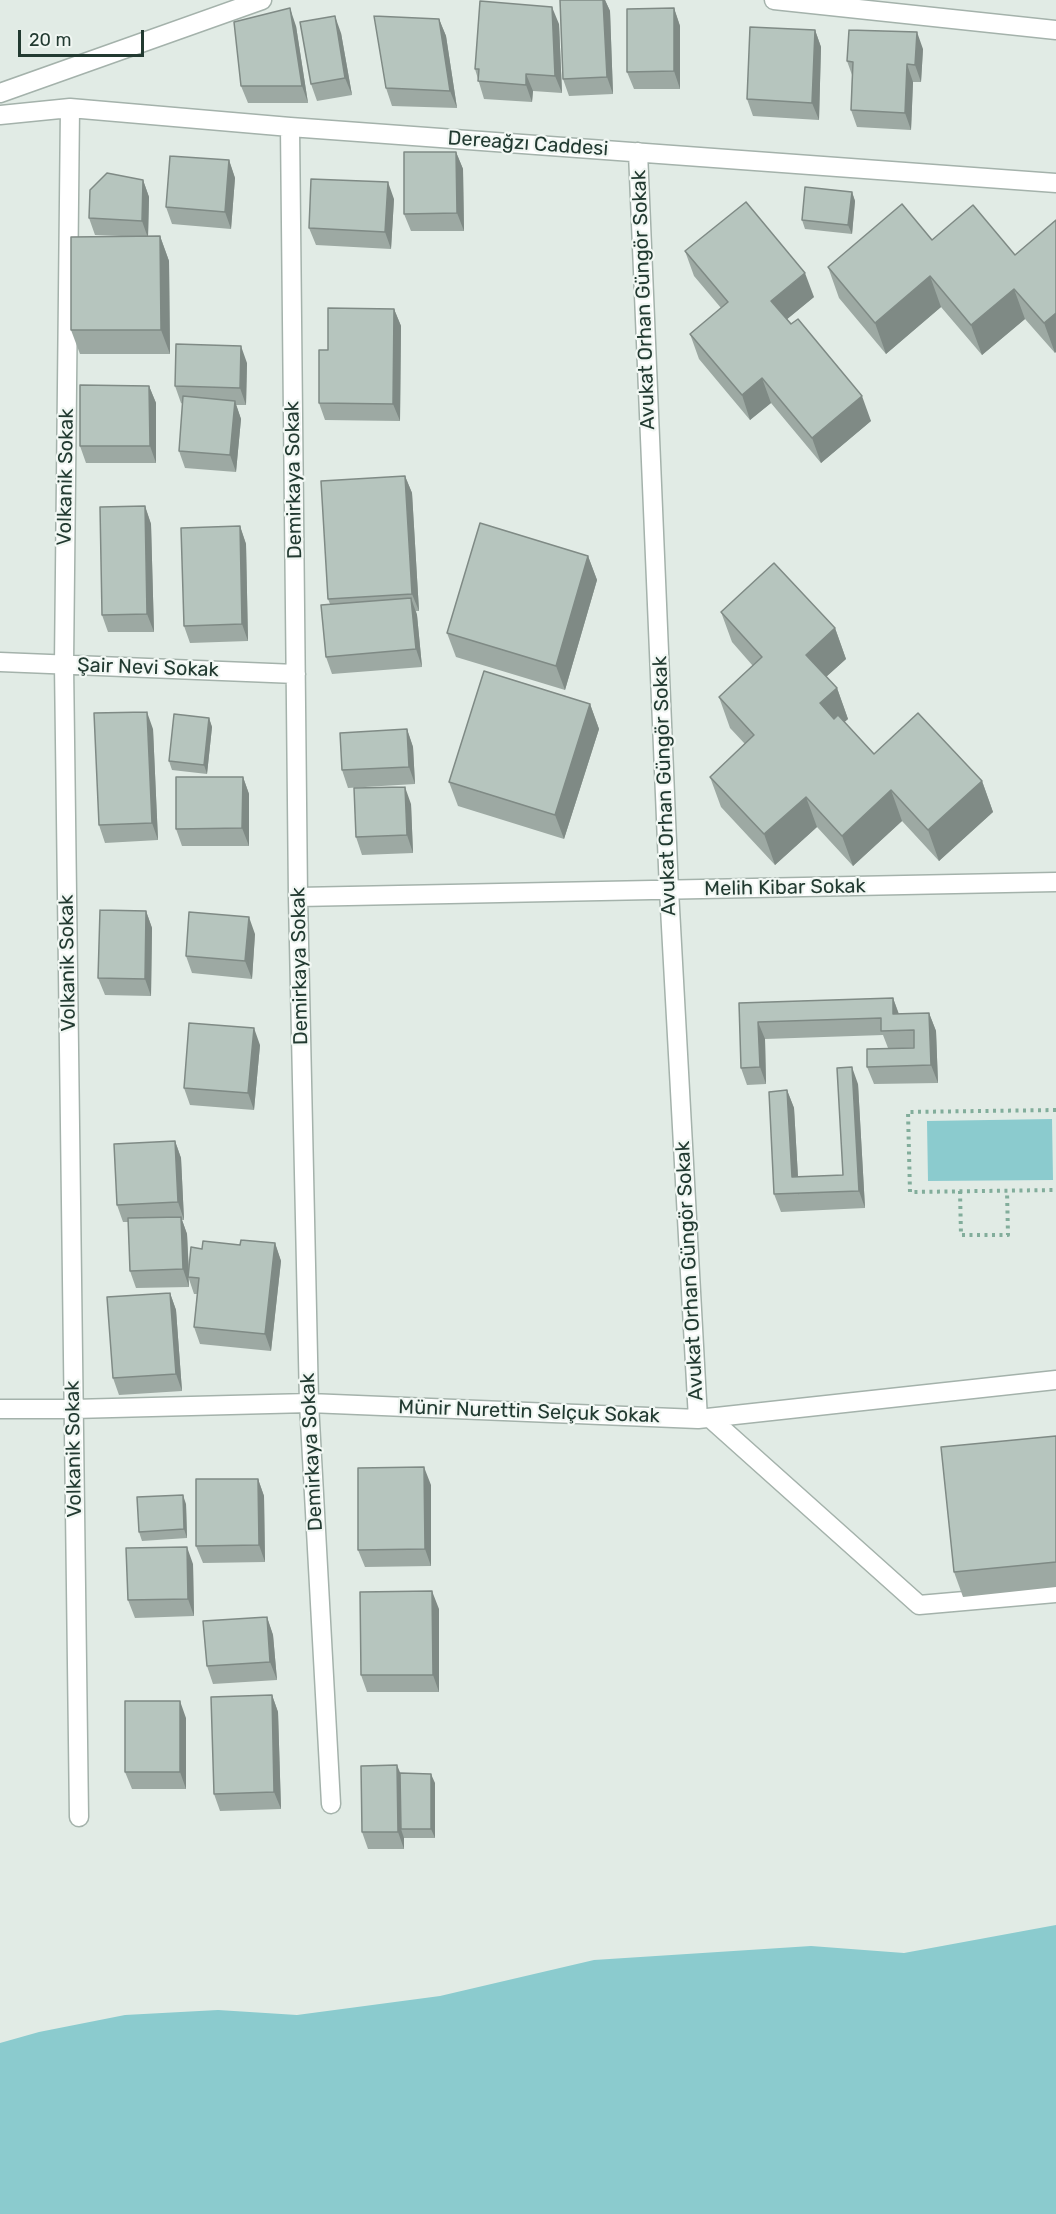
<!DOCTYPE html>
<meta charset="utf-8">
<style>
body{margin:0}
#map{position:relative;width:1056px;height:2214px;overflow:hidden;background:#e1ebe5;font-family:Rubik,sans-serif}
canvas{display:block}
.scale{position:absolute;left:18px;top:30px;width:126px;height:27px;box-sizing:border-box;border:3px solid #223a31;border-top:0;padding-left:8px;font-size:18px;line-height:21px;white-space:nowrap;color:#223a31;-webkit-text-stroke:4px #f1f7f3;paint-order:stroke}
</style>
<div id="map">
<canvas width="1056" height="2214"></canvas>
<div class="scale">20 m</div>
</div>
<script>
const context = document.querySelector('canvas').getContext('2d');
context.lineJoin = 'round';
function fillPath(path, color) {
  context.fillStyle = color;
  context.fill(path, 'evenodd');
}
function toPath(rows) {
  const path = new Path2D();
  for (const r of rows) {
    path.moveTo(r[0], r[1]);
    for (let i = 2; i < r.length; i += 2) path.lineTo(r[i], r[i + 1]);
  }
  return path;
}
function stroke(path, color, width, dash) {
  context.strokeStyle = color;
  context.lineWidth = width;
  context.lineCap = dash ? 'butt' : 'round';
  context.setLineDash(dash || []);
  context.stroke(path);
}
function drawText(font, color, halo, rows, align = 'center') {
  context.font = font + ' Rubik,sans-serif';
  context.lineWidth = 4.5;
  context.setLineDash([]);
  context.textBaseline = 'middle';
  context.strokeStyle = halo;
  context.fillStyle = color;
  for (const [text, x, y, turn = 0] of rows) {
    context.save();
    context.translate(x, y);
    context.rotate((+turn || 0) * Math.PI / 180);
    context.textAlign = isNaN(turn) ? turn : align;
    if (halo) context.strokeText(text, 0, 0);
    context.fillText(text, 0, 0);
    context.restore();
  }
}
fillPath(toPath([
 [1052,1119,1053,1180,928,1181,927,1121],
 [1056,1925,1056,2214,0,2214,0,2043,39,2032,125,2015,218,2010,297,2015,440,1996,594,1960,811,1946,904,1953]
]), '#8bcbce');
const minor = toPath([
 [774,0,1056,30],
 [0,93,262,0],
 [70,108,64,664,79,1817],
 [0,115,70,108,290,127,1056,183],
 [290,127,298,897,309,1403,331,1804],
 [638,152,669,890,698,1419],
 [0,662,296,674],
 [298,897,1056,882],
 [0,1409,73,1409,309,1403,698,1419,1056,1380],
 [710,1418,919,1605,1056,1593]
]);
stroke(minor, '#a4b2ab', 21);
stroke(toPath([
 [1056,1110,908,1112,910,1192,1056,1190],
 [960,1191,961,1235,1008,1235,1007,1191]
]), '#82ad9b', 4, [3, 4.5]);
stroke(minor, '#fff', 18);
fillPath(toPath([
 [560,0,605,0,610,11,613,94,569,96,563,79],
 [674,8,680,26,680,89,634,89,627,72],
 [439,19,446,36,457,108,392,106,386,88],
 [559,24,562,93,533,91,532,102,484,99,475,69],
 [296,26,308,103,248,103,241,86],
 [815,30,821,47,819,120,753,116,747,99],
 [341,33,352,95,317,101,311,84],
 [923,49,921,82,913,82,911,130,857,127,851,110,852,75,847,61],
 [456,152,463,169,464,231,411,231,404,214],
 [229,160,235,178,231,229,172,224,166,207],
 [143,180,149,197,148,236,160,236,169,261,170,354,80,354,71,330,121,236,95,235,89,218],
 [852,192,855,201,852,234,805,229,802,220],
 [394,199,391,249,316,245,309,228],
 [1056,220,1055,353,1025,319,982,355,941,307,886,354,839,298,828,267,932,240,1015,255],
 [685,251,814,297,787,319,871,421,821,463,771,403,750,420,699,359,690,334,721,308,694,276],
 [394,309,401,326,400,421,325,420,319,403],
 [247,363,246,405,236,405,241,419,236,472,185,468,179,451,183,404,181,403,175,386],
 [149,386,156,403,156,463,86,463,80,446],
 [405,476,412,493,419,611,416,611,417,615,422,667,332,674,326,657,330,604,328,599],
 [145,506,151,524,154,632,108,632,102,615],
 [240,526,246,544,248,641,190,643,184,626],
 [588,556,597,580,565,690,456,657,447,633],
 [721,612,835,628,846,659,826,677,837,688,848,719,844,722,874,754,982,781,993,812,939,861,902,821,853,866,817,827,775,865,721,807,710,777,745,744,730,728,719,697,753,666,732,642],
 [590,704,599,729,564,839,458,806,449,782],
 [209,718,212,727,207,774,172,770,169,761],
 [153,729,158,840,105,843,99,825],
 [407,729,413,747,415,784,348,788,342,770],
 [243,777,249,794,249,846,182,846,176,829],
 [411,804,413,853,362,855,356,837],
 [146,911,152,928,151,996,105,995,98,978],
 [255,934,252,979,192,973,186,956],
 [893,998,899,1014,929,1013,936,1031,938,1083,874,1084,867,1067,888,1048,883,1035,765,1039,766,1084,747,1085,741,1068,739,1003],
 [260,1045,254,1110,190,1105,184,1088],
 [858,1084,865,1208,781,1212,774,1194,787,1090,794,1108,798,1177,843,1175],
 [175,1141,181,1158,184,1220,182,1220,187,1234,189,1271,202,1249,240,1245,275,1243,281,1261,271,1351,200,1344,194,1327,197,1294,194,1294,189,1279,189,1287,136,1288,130,1271,128,1222,123,1222,117,1205],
 [170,1293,176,1310,182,1391,119,1395,113,1378],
 [1056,1436,1056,1587,963,1597,954,1572],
 [258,1479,264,1496,265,1562,203,1563,196,1546],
 [431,1485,431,1566,365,1567,358,1550],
 [186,1504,187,1538,142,1541,139,1532],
 [193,1564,194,1616,135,1618,128,1600],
 [439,1609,439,1692,367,1692,361,1675],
 [267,1617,273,1635,277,1680,213,1684,207,1666],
 [272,1695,278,1712,281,1809,220,1811,214,1794],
 [186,1718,186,1789,132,1789,125,1772],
 [400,1773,435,1783,435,1838,404,1838,404,1849,368,1849,362,1832]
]), '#9da9a3');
fillPath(toPath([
 [603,0,605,0,610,11,613,94,607,77],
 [552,7,559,24,562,93,555,76],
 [290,8,296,26,308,103,302,86],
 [674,8,680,26,680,89,674,71],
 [335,16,341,33,352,95,345,78],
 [439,19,446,36,457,108,450,91],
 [815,30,821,47,819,120,812,103],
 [917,32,923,49,921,82,915,65],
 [907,64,913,82,911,130,905,113],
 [526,74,533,91,532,102,526,85],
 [456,152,463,169,464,231,457,213],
 [229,160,235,178,231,229,225,212],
 [143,180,149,197,148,238,142,221],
 [388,182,394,199,391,249,385,232],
 [852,192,855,201,852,234,848,225],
 [160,236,169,261,170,354,161,330],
 [805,273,814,297,780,325,771,301],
 [930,276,941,307,886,354,875,323],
 [1014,289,1025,319,982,355,971,325],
 [394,309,401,326,400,421,393,404],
 [1056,313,1056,352,1055,353,1044,323],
 [241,346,247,363,246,405,240,388],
 [762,378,771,403,750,420,742,395],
 [149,386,156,403,156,463,150,446],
 [862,396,871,421,821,463,812,438],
 [235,401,241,419,236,472,230,455],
 [405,476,412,493,419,611,412,594],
 [145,506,151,524,154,632,147,614],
 [240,526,246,544,248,641,242,624],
 [588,556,597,580,565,690,556,666],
 [411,598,417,615,422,667,416,649],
 [835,628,846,659,817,685,806,655],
 [837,688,848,719,831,734,820,703],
 [590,704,599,729,564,839,555,815],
 [147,712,153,729,158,840,152,823],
 [209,718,212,727,207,774,204,765],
 [407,729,413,747,415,784,409,767],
 [243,777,249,794,249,846,242,828],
 [982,781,993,812,939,861,928,830],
 [405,787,411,804,413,853,407,835],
 [891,790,902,821,853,866,842,836],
 [806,797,817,827,775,865,764,834],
 [146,911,152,928,151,996,145,979],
 [249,917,255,934,252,979,245,961],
 [893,998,899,1015,900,1032,893,1014],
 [929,1013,936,1031,938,1083,931,1065],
 [758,1022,765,1039,766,1084,760,1067],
 [254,1028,260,1045,254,1110,248,1093],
 [852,1067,858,1084,865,1208,859,1191],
 [787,1090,794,1108,799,1195,792,1177],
 [175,1141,181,1158,184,1220,178,1202],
 [181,1217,187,1234,189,1277,188,1277,189,1287,183,1269],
 [275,1243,281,1261,271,1351,265,1334],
 [170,1293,176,1310,182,1391,176,1374],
 [424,1467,431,1485,431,1566,425,1549],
 [258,1479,264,1496,265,1562,259,1545],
 [183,1495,186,1504,187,1538,184,1529],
 [187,1547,193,1564,194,1616,188,1599],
 [432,1591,439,1609,439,1692,433,1675],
 [267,1617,273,1635,277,1680,270,1662],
 [272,1695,278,1712,281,1809,274,1792],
 [180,1701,186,1718,186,1789,180,1772],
 [397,1765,404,1782,401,1829,404,1838,404,1849,398,1832],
 [431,1774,435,1783,435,1838,431,1829]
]), '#7f8a85');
const building = toPath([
 [560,0,603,0,607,77,563,79,560,0],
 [480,1,552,7,555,76,526,74,526,85,478,81,479,69,475,69,480,1],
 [290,8,302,86,241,86,234,22,290,8],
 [674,8,674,71,627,72,627,9,674,8],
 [335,16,345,78,311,84,300,22,335,16],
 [374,16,439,19,450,91,386,88,374,16],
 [750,27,815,30,812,103,747,99,750,27],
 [849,30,917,32,915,65,907,64,905,113,851,110,853,62,847,61,849,30],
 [404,152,456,152,457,213,404,214,404,152],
 [170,156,229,160,225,212,166,207,170,156],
 [107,173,143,180,142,221,89,218,90,190,107,173],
 [311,179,388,182,385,232,309,228,311,179],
 [805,187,852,192,848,225,802,220,805,187],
 [746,202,805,273,771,301,791,324,798,319,862,396,812,438,762,378,742,395,690,334,728,302,685,251,746,202],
 [902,204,932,240,973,205,1015,255,1056,220,1056,313,1044,323,1014,289,971,325,930,276,875,323,828,267,902,204],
 [160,236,161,330,71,330,71,237,160,236],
 [328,308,394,309,393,404,319,403,319,350,328,350,328,308],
 [176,344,241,346,240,388,175,386,176,344],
 [80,385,149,386,150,446,80,446,80,385],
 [183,396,235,401,230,455,179,451,183,396],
 [405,476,412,594,328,599,321,481,405,476],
 [145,506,147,614,102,615,100,507,145,506],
 [480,523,588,556,556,666,447,633,480,523],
 [240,526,242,624,184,626,181,528,240,526],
 [774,563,835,628,806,655,837,688,820,703,834,719,838,715,874,754,918,713,982,781,928,830,891,790,842,836,806,797,764,834,710,777,754,735,719,697,762,657,721,612,774,563],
 [411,598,416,649,326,657,321,605,411,598],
 [484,671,590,704,555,815,449,782,484,671],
 [147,712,152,823,99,825,94,713,147,712],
 [174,714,209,718,204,765,169,761,174,714],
 [407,729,409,767,342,770,340,733,407,729],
 [176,777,243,777,242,828,176,829,176,777],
 [405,787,407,835,356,837,354,788,405,787],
 [100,910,146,911,145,979,98,978,100,910],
 [189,912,249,917,245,961,186,956,189,912],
 [893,998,893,1014,929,1013,931,1065,867,1067,867,1049,914,1048,914,1030,881,1031,881,1018,758,1022,760,1067,741,1068,739,1003,893,998],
 [189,1023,254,1028,248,1093,184,1088,189,1023],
 [852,1067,859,1191,774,1194,769,1092,787,1090,792,1177,843,1175,837,1068,852,1067],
 [175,1141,178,1202,117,1205,114,1144,175,1141],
 [181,1217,183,1269,130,1271,128,1218,181,1217],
 [241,1240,275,1243,265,1334,194,1327,199,1278,188,1277,191,1247,202,1249,203,1241,240,1245,241,1240],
 [170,1293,176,1374,113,1378,107,1297,170,1293],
 [1056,1436,1056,1562,954,1572,941,1447,1056,1436],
 [424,1467,425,1549,358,1550,358,1468,424,1467],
 [196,1479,258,1479,259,1545,196,1546,196,1479],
 [183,1495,184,1529,139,1532,137,1497,183,1495],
 [187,1547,188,1599,128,1600,126,1548,187,1547],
 [432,1591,433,1675,361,1675,360,1592,432,1591],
 [267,1617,270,1662,207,1666,203,1621,267,1617],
 [272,1695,274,1792,214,1794,211,1697,272,1695],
 [125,1701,180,1701,180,1772,125,1772,125,1701],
 [397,1765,398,1832,362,1832,361,1766,397,1765],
 [400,1773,431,1774,431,1829,401,1829,400,1773]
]);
fillPath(building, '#b6c5be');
stroke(building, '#7f8a85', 1.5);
drawText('20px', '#223a31', '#f1f7f3', [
 ["Dereağzı Caddesi",528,144,4],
 ["Avukat Orhan Güngör Sokak",644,300,-92],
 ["Volkanik Sokak",66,477,-89],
 ["Demirkaya Sokak",294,480,-91],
 ["Şair Nevi Sokak",148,668,2],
 ["Avukat Orhan Güngör Sokak",665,786,-92],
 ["Melih Kibar Sokak",785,888,-1],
 ["Volkanik Sokak",68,963,-91],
 ["Demirkaya Sokak",300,966,-91],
 ["Avukat Orhan Güngör Sokak",690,1271,-93],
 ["Münir Nurettin Selçuk Sokak",529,1412,2],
 ["Volkanik Sokak",74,1449,-91],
 ["Demirkaya Sokak",312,1452,-93]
]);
</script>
